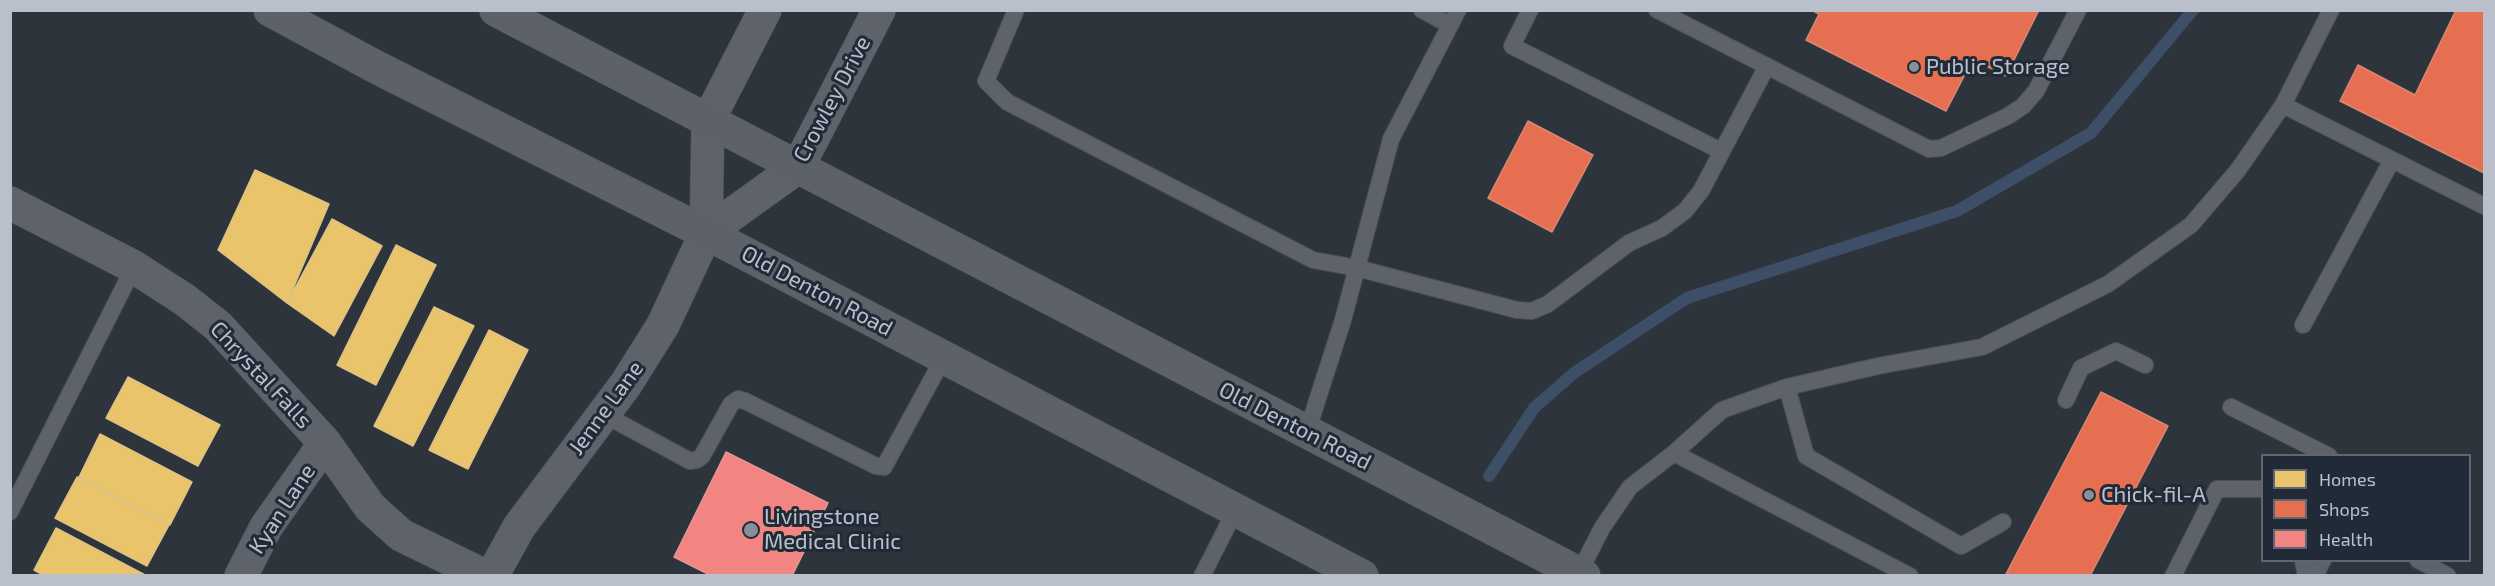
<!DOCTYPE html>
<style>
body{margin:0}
#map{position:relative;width:2495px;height:586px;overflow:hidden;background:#2e343c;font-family:"Exo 2",sans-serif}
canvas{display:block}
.frame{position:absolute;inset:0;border:12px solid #b9c0cc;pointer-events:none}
.legend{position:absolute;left:2261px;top:454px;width:210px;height:108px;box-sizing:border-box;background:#212a37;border:2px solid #5e6673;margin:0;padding:8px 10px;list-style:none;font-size:18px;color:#b9c0cc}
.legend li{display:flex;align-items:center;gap:12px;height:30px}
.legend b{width:30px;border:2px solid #5e6673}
</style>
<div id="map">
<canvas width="2495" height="586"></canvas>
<div class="frame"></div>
<ul class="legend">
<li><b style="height:16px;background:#e9c46a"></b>Homes</li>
<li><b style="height:16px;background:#e76f51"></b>Shops</li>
<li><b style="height:16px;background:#f28482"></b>Health</li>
</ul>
</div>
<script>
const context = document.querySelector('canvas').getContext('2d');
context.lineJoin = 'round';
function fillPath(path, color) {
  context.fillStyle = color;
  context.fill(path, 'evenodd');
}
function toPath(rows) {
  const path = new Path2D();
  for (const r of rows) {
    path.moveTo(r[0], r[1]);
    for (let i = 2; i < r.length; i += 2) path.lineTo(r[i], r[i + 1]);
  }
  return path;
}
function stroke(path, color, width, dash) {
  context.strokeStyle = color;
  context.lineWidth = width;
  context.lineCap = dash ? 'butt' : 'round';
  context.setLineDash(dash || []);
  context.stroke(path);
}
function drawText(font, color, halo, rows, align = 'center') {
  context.font = font + ' "Exo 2",sans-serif';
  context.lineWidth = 6;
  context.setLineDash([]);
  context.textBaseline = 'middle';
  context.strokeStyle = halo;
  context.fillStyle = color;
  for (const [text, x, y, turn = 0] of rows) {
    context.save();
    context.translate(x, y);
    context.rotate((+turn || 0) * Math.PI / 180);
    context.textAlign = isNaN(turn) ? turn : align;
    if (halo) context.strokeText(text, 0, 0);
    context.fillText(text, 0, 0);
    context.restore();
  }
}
const homes = toPath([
 [255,170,329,204,287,303,218,250,255,170],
 [332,219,382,246,334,336,287,303,332,219],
 [396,245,436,265,376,385,337,365,396,245],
 [434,307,474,326,413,446,374,426,434,307],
 [489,330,528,350,468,469,429,450,489,330],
 [128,377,220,425,198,466,106,418,128,377],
 [100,434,192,482,170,525,79,477,100,434],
 [77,477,169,525,147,566,55,518,77,477],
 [56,528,147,576,45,576,34,570,56,528]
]);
fillPath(homes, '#e9c46a');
stroke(homes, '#dbc387', 1.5);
const shops = toPath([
 [1811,10,2039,10,2006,76,1973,59,1946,111,1806,40,1819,14,1811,10],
 [2456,10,2484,10,2484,173,2340,101,2358,65,2415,95,2456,10],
 [1528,121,1593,155,1552,232,1488,198,1528,121],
 [2101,392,2168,426,2090,576,2010,576,2006,574,2101,392]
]);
fillPath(shops, '#e76f51');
stroke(shops, '#d98776', 1.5);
const health = toPath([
 [726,452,828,503,792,576,712,576,674,557,726,452]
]);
fillPath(health, '#f28482');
stroke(health, '#e19698', 1.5);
stroke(toPath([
 [1489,476,1534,408,1574,373,1687,298,1957,211,2091,133,2193,10]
]), '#3d4e67', 12);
const lane = toPath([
 [1016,10,986,81,1007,102,1313,260,1357,268,1517,310,1532,311,1548,304,1629,243,1662,228,1685,211,1701,191,1767,66],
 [1422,10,1450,25],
 [1530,10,1512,46,1721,151],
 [1657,10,1929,149,1941,148,2008,116,2023,106,2036,91,2078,10],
 [2331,10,2283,105,2484,206],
 [2303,325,2392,160],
 [1787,387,1806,456,1961,546,2003,522],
 [2066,400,2081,368,2116,351,2145,365],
 [2231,407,2329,456],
 [603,414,690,461,697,460,702,456,731,404,738,399,745,401,876,466,884,467,944,357],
 [1307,432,1343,320,1391,139,1458,10],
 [1674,453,1722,410,1787,387,1878,366,1982,347,2108,284,2191,225,2238,170,2283,105],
 [10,512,134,267],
 [2303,560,2306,576],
 [2418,560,2448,576],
 [1579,573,1602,528,1630,487,1674,453,1910,576],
 [1202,576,1236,509],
 [2173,576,2217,489,2262,489],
 [2315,576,2323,560]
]);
const street = toPath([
 [10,203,134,267,185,300,218,326,325,443,370,507,401,535,485,576],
 [706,233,798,167,879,10],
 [241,576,266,527,325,443],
 [492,576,519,527,626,384,663,325,706,233,708,121,765,10]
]);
const secondary = toPath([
 [270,10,378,68,706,233,1362,576],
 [496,10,1584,576]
]);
stroke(lane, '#4c5056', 18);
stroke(street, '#4c5056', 34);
stroke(secondary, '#4c5056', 34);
stroke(lane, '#5e626a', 16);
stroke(street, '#5e626a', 33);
stroke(secondary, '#5d6168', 33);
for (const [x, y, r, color] of [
 [1914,67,6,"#888f9a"],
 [2089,495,6,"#888f9a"],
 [751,530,8,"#888f9a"]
]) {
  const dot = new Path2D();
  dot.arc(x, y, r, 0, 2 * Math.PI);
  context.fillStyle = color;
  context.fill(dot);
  stroke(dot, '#212a37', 2);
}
drawText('22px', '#b9c0cc', '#212a37', [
 ["Public Storage",1926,67],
 ["Chick-fil-A",2101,495],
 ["Livingstone",764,517],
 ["Medical Clinic",764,542]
], 'left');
drawText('22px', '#b9c0cc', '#212a37', [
 ["Crowley Drive",832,99,-62],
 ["Old Denton Road",817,291,28],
 ["Chrystal Falls",261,375,47],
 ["Jenne Lane",606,408,-54],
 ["Old Denton Road",1295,426,27],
 ["Kyan Lane",282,509,-57]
]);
</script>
